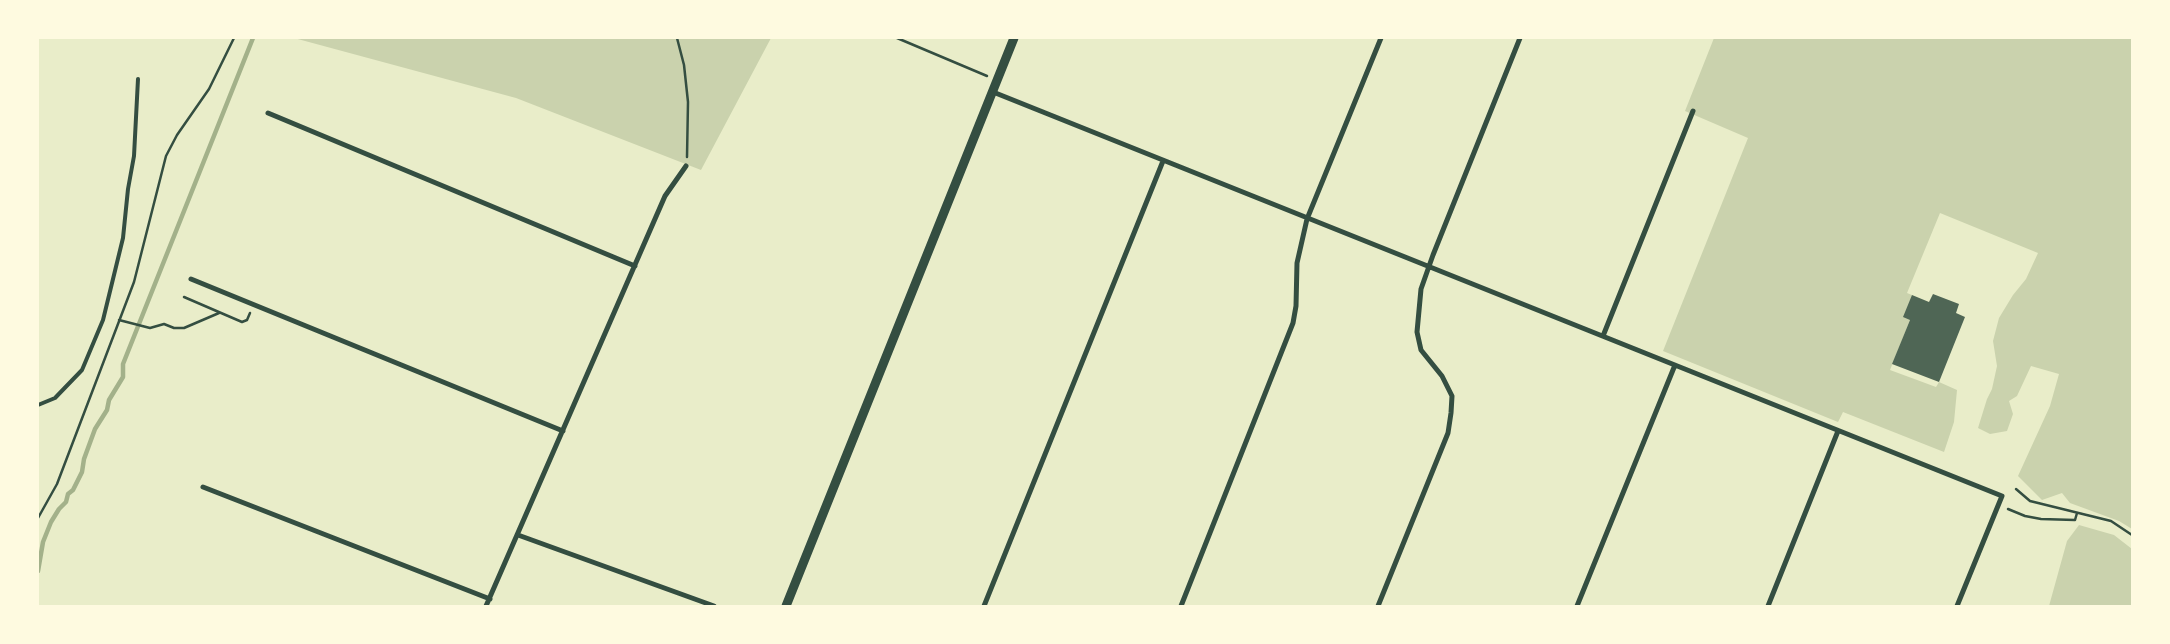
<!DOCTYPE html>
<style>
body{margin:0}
#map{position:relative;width:2170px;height:644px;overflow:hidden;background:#e9edc9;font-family:"Roboto Condensed",sans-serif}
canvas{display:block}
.frame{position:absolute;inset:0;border:39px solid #fefae0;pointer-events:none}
</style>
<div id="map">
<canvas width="2170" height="644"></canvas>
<div class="frame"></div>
</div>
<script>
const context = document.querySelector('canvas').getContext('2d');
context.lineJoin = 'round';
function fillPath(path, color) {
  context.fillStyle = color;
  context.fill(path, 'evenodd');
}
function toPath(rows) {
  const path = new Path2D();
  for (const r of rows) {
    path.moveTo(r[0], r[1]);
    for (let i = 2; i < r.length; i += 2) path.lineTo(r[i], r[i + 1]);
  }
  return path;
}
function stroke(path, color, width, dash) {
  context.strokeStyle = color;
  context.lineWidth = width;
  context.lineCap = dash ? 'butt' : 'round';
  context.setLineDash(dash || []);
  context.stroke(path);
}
fillPath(toPath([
 [294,38,771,38,701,170,516,98],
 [1714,38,2132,38,2132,529,2119,521,2070,503,2062,493,2042,500,2018,476,2050,406,2059,374,2031,366,2017,396,2009,401,2013,414,2007,431,1990,434,1978,428,1987,399,1992,389,1997,366,1993,341,1999,318,2013,295,2026,279,2038,253,1940,213,1907,293,1912,295,1910,320,1890,370,1936,387,1939,382,1957,390,1954,422,1944,452,1843,412,1838,422,1663,351,1748,138,1685,111],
 [2079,525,2114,535,2132,549,2132,606,2049,606,2067,541]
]), '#cad2ad');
stroke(toPath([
 [38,571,43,542,51,522,59,509,66,502,68,494,73,490,82,472,84,459,95,429,107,410,109,400,123,377,123,364,253,38]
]), '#a3b18a', 4.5);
fillPath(toPath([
 [1933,294,1959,304,1956,313,1965,317,1939,382,1892,364,1910,320,1903,317,1912,295,1929,302]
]), '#4f6655');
stroke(toPath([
 [677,38,684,65,688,102,687,157],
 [897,38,987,76],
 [184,297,242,322,247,320,250,313],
 [119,320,150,328,164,324,174,328,184,328,219,313],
 [2016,489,2030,501,2111,521,2132,535],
 [2008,509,2025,516,2041,519,2075,520,2077,513],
 [38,518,57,484,134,282,166,156,177,135,209,89,234,38]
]), '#344e41', 2.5);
stroke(toPath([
 [38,405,55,398,82,370,103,320,123,238,128,189,134,156,138,79]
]), '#344e41', 4);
stroke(toPath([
 [993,92,2002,496,1957,606],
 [268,113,635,266],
 [191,279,563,431],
 [1603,336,1693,111],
 [203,487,490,599],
 [518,535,714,606],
 [486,606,665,196,686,166],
 [984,606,1163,161],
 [1181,606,1293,323,1296,306,1297,263,1307,219,1381,38],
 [1378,606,1448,433,1451,413,1452,396,1442,376,1421,350,1417,332,1421,289,1433,255,1520,38],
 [1577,606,1675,365],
 [1768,606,1838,431]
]), '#344e41', 5);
stroke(toPath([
 [786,606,1014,38]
]), '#344e41', 9);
</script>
